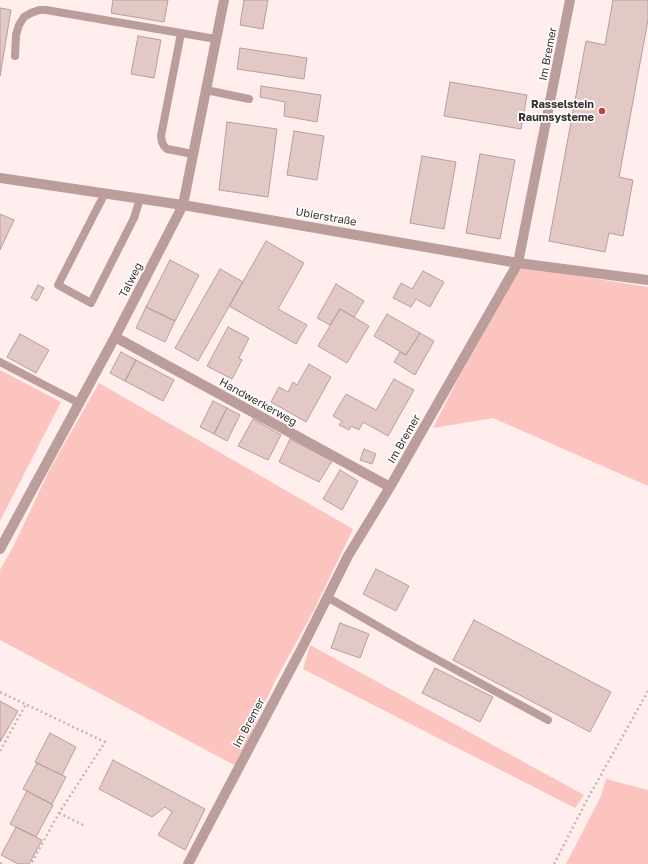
<!DOCTYPE html>
<meta charset="utf-8">
<style>
body{margin:0}
canvas{display:block;background:#ffeeed}
</style>
<canvas width="648" height="864"></canvas>
<script>
const context = document.querySelector('canvas').getContext('2d');
context.lineJoin = 'round';
function fillPath(path, color) {
  context.fillStyle = color;
  context.fill(path, 'evenodd');
}
function toPath(rows) {
  const path = new Path2D();
  for (const r of rows) {
    path.moveTo(r[0], r[1]);
    for (let i = 2; i < r.length; i += 2) path.lineTo(r[i], r[i + 1]);
  }
  return path;
}
function stroke(path, color, width, dash) {
  context.strokeStyle = color;
  context.lineWidth = width;
  context.lineCap = dash ? 'butt' : 'round';
  context.setLineDash(dash || []);
  context.stroke(path);
}
function drawText(font, color, halo, rows, align = 'center') {
  context.font = font + ' "Golos Text",sans-serif';
  context.lineWidth = 3.5;
  context.setLineDash([]);
  context.textBaseline = 'middle';
  context.strokeStyle = halo;
  context.fillStyle = color;
  for (const [text, x, y, turn = 0] of rows) {
    context.save();
    context.translate(x, y);
    context.rotate((+turn || 0) * Math.PI / 180);
    context.textAlign = isNaN(turn) ? turn : align;
    if (halo) context.strokeText(text, 0, 0);
    context.fillText(text, 0, 0);
    context.restore();
  }
}
fillPath(toPath([
 [521,267,648,287,648,486,493,418,433,428,459,377],
 [0,370,61,402,0,521],
 [99,383,353,529,314,610,275,681,236,766,0,640,0,570,13,547,50,469],
 [310,645,584,795,575,808,303,669],
 [606,779,648,790,648,864,566,864,601,796]
]), '#fbc4bf');
const building = toPath([
 [113,0,168,0,164,22,111,13,113,0],
 [244,0,268,0,263,29,240,25,244,0],
 [613,0,648,0,648,20,619,177,633,180,623,236,609,233,605,252,549,241,586,41,605,45,613,0],
 [0,8,11,10,0,76,0,8],
 [138,36,161,40,154,78,131,74,138,36],
 [240,48,307,58,304,79,237,69,240,48],
 [450,82,527,95,521,129,444,116,450,82],
 [261,86,321,95,317,122,284,116,285,102,260,97,261,86],
 [227,122,277,129,268,197,219,190,227,122],
 [294,131,324,136,317,180,287,175,294,131],
 [480,154,515,160,500,239,466,233,480,154],
 [422,156,456,162,444,229,410,223,422,156],
 [0,214,14,220,0,250,0,214],
 [266,241,304,263,278,309,307,325,296,344,229,306,266,241],
 [170,260,199,275,175,321,146,307,170,260],
 [220,269,243,282,198,361,175,348,220,269],
 [423,271,444,282,430,307,416,299,411,307,393,298,401,283,412,289,423,271],
 [336,284,364,301,354,317,340,309,330,325,317,318,336,284],
 [38,285,44,288,37,301,31,298,38,285],
 [146,307,175,321,165,342,136,328,146,307],
 [340,309,369,326,347,363,318,346,340,309],
 [387,314,420,333,406,355,374,336,387,314],
 [228,327,249,338,239,358,242,360,232,379,207,366,228,327],
 [420,333,434,341,415,375,394,362,400,352,406,355,420,333],
 [20,334,49,350,36,373,7,357,20,334],
 [121,352,136,360,125,381,110,373,121,352],
 [136,360,174,380,163,401,125,381,136,360],
 [309,364,331,377,306,422,271,402,279,387,288,392,293,382,297,385,309,364],
 [394,379,414,390,388,436,363,422,359,430,351,426,349,430,339,425,342,421,333,416,346,394,376,410,394,379],
 [213,401,227,408,214,434,200,427,213,401],
 [227,408,240,415,227,441,214,434,227,408],
 [253,419,281,435,268,460,238,446,253,419],
 [290,439,332,461,319,482,279,462,290,439],
 [364,449,376,454,372,464,360,460,364,449],
 [340,470,358,481,342,510,323,499,340,470],
 [376,569,409,586,396,611,363,594,376,569],
 [474,620,611,692,590,732,453,660,474,620],
 [340,623,369,634,360,658,331,648,340,623],
 [435,668,493,697,480,722,422,693,435,668],
 [0,701,18,711,0,742,0,701],
 [50,733,76,747,62,775,35,762,50,733],
 [113,760,205,809,185,850,158,835,172,812,165,807,152,817,99,789,113,760],
 [37,763,66,777,52,804,23,789,37,763],
 [27,791,53,805,36,837,10,824,27,791],
 [16,827,42,840,29,864,18,864,1,855,16,827]
]);
fillPath(building, '#e3c9c6');
stroke(building, '#b79e9c', 1);
stroke(toPath([
 [0,692,105,742,59,813,31,864],
 [0,751,26,704],
 [59,813,85,826],
 [0,863,2,864],
 [554,864,588,798,648,691]
]), '#c4b5b4', 2.5, [2, 3]);
stroke(toPath([
 [181,33,161,136,162,142,164,146,167,149,193,154],
 [15,56,16,35,19,25,24,17,31,13,39,10,46,10,216,39],
 [206,90,249,99],
 [105,193,58,285,91,303,134,218,140,199],
 [0,362,79,403],
 [327,597,414,647,548,720]
]), '#bb9e9c', 8);
stroke(toPath([
 [0,178,183,205,518,263,648,280],
 [115,337,390,487],
 [0,549,115,337,183,205,224,0],
 [188,864,304,644,348,556,390,487,518,263,570,0]
]), '#bb9e9c', 10);
for (const [x, y, r, color] of [
 [602,111,4,"#cb3c3d"]
]) {
  const dot = new Path2D();
  dot.arc(x, y, r, 0, 2 * Math.PI);
  context.fillStyle = color;
  context.fill(dot);
  stroke(dot, '#fff', 1.5);
}
drawText('11px', '#3c3130', '#fff', [
 ["Im Bremer",548,54,-79],
 ["Ubierstraße",326,217,10],
 ["Talweg",131,280,-63],
 ["Handwerkerweg",258,402,29],
 ["Im Bremer",404,439,-60],
 ["Im Bremer",249,723,-62]
]);
drawText('bold 11px', '#3c3130', '#fff', [
 ["Rasselstein",594,105],
 ["Raumsysteme",594,118]
], 'right');
</script>
